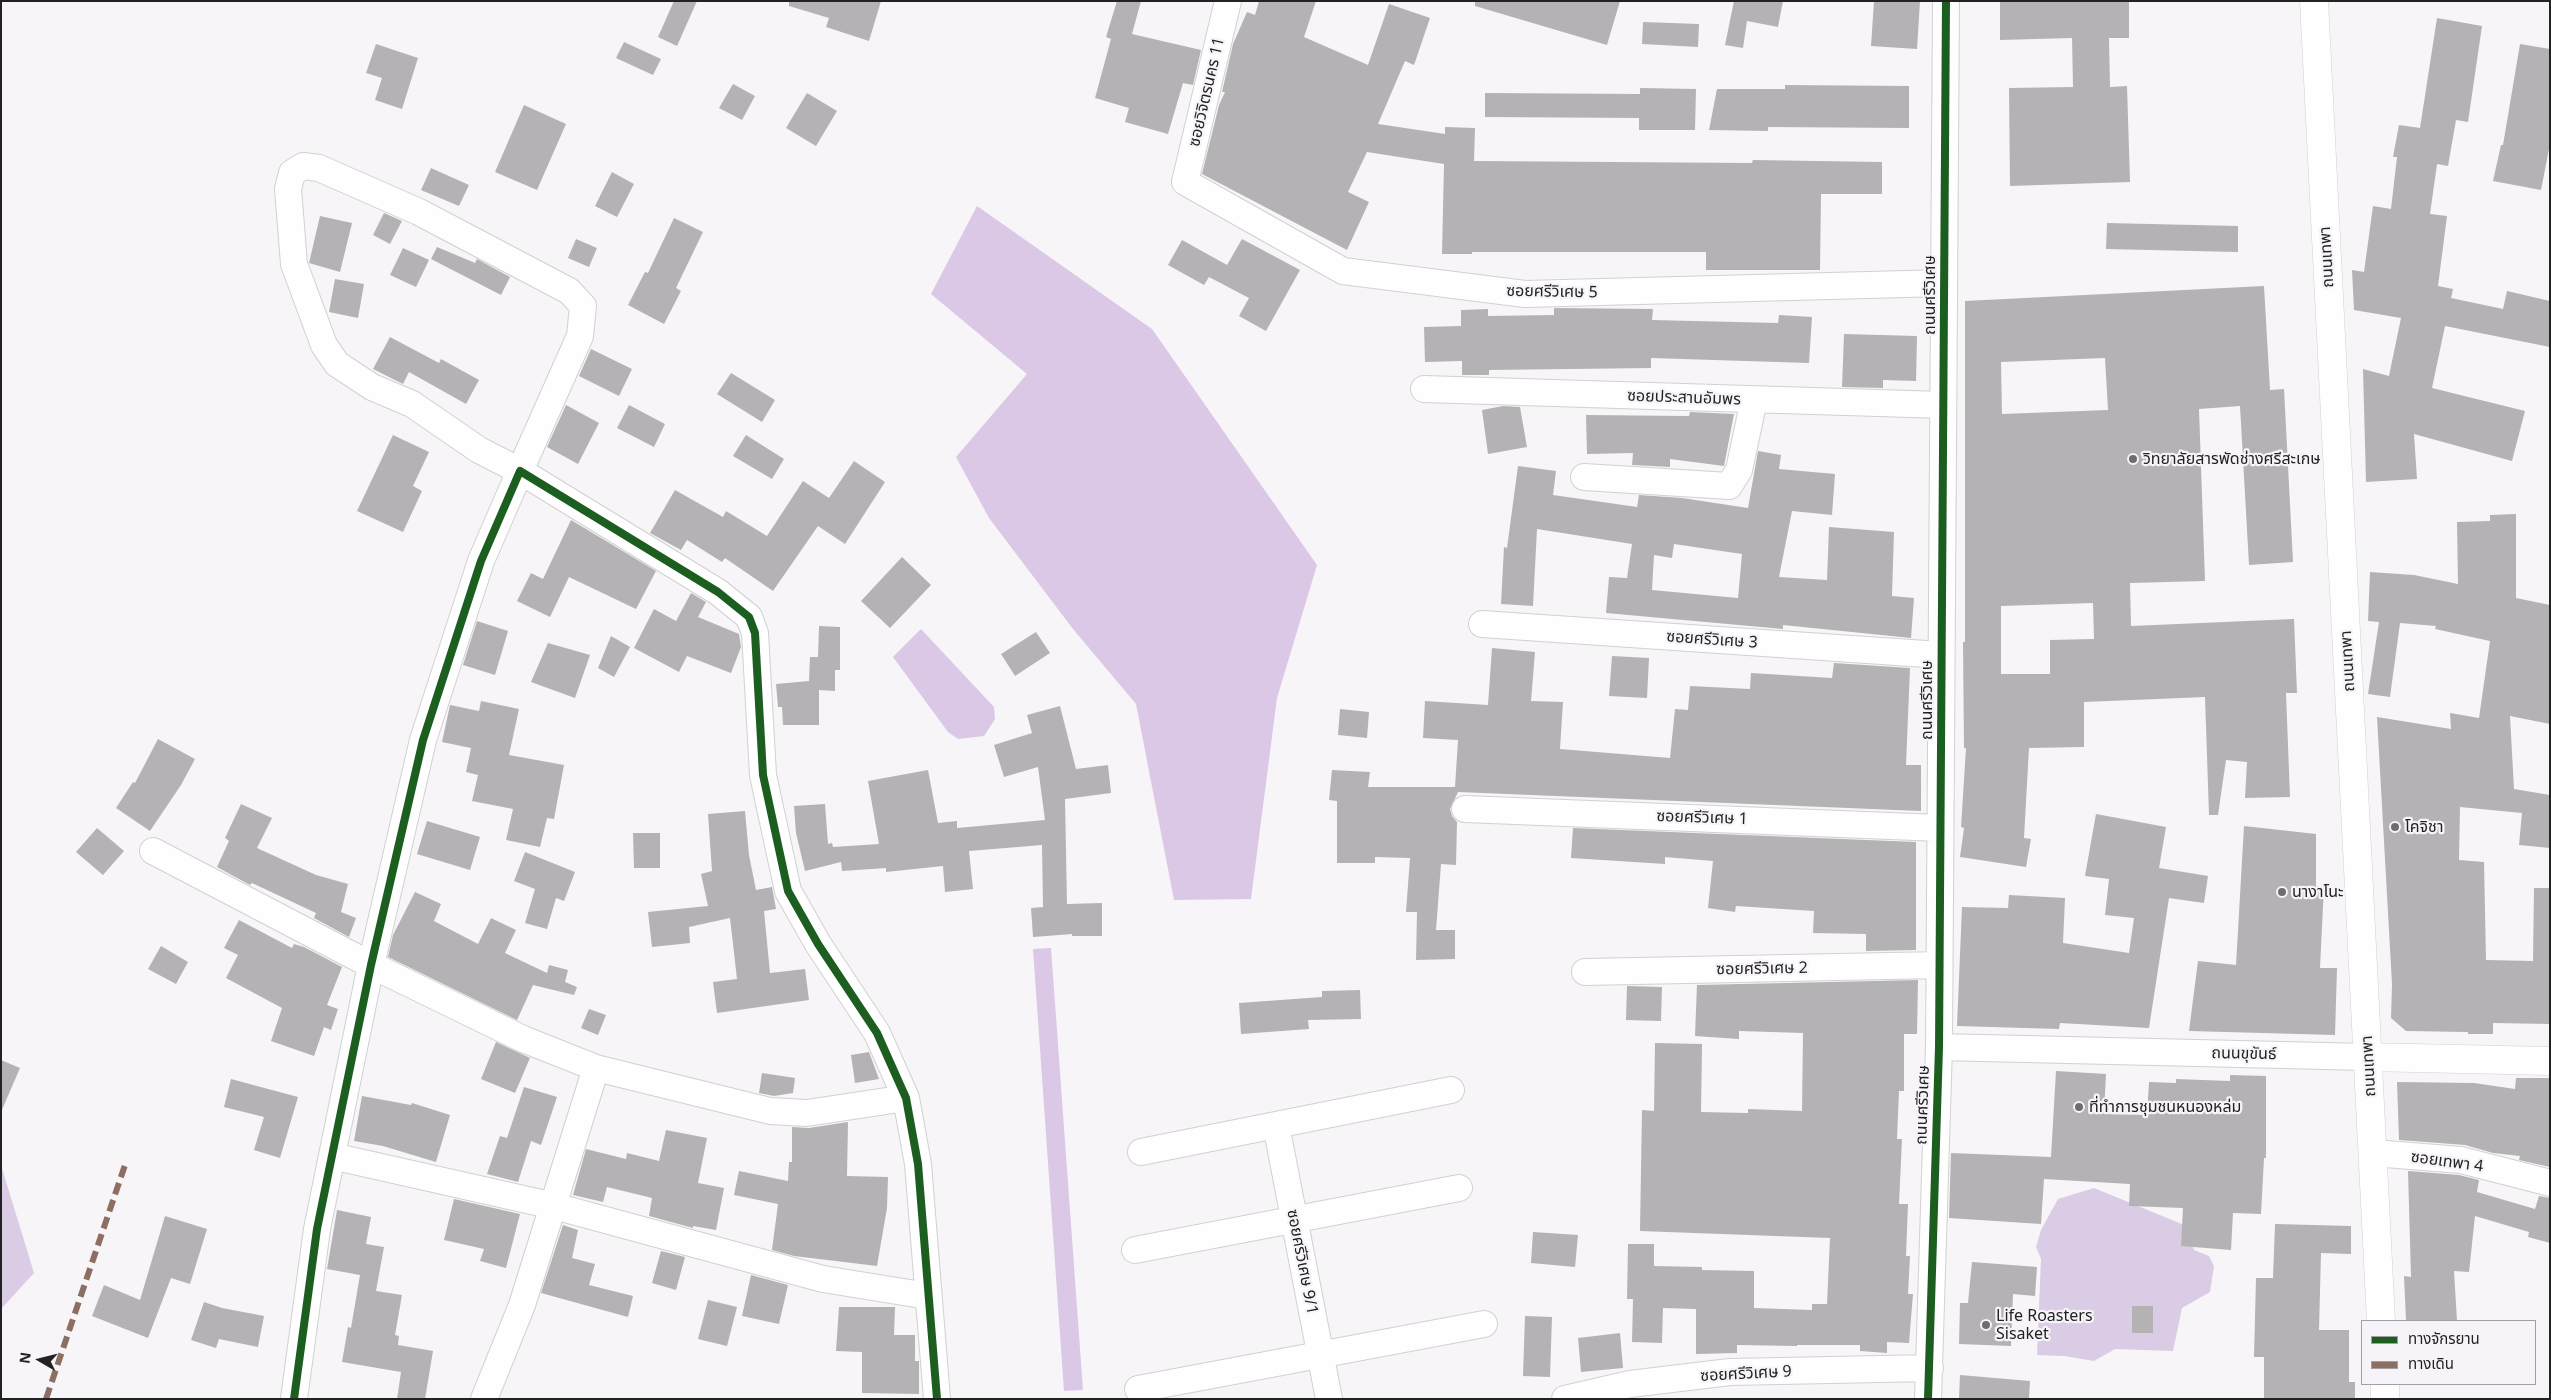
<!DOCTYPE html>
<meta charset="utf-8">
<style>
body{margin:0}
#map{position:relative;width:2551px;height:1400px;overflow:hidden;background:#f7f5f8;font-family:"Noto Sans","Noto Sans Thai",sans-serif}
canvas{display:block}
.frame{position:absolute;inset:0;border:2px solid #232223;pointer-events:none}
.legend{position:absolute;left:2361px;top:1320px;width:175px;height:65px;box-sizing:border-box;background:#f7f4f9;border:1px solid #a2a0a3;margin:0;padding:6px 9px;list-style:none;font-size:15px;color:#232223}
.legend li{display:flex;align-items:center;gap:10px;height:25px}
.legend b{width:25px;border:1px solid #a2a0a3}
.north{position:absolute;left:15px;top:1335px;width:50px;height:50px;-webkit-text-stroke:4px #f7f4f9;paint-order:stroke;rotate:278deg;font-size:14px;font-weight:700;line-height:20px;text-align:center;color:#232223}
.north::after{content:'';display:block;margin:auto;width:18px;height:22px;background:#232223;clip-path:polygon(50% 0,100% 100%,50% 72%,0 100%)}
</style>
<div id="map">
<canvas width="2551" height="1400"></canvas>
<div class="frame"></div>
<ul class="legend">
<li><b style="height:6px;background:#1b5e20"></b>ทางจักรยาน</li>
<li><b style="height:6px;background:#8d6e63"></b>ทางเดิน</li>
</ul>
<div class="north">N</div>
</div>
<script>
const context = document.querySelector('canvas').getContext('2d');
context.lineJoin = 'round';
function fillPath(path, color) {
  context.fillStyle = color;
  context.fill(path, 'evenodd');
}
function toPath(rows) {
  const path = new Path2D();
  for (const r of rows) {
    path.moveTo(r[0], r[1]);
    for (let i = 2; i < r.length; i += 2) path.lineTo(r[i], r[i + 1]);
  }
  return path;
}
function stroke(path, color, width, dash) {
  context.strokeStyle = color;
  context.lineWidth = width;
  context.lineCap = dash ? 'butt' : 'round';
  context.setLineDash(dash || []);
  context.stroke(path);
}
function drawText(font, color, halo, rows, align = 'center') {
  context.font = font + ' "Noto Sans","Noto Sans Thai",sans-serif';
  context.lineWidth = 4.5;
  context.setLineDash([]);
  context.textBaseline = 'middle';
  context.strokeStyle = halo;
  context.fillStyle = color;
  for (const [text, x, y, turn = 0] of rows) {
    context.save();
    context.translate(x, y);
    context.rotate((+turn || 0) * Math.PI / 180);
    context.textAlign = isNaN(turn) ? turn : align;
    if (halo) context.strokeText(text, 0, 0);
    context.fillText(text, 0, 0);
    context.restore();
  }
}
fillPath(toPath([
 [1,1165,34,1273,1,1309],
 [2094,1188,2184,1225,2194,1250,2209,1256,2214,1266,2210,1292,2182,1308,2173,1351,2115,1349,2094,1361,2064,1356,2037,1355,2041,1259,2036,1247,2041,1230,2058,1199]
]), '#dacce4');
fillPath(toPath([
 [977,206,1152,329,1317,565,1277,698,1251,899,1174,900,1136,704,1073,629,989,518,956,457,1027,374,931,294],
 [921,629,994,707,995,719,984,736,958,739,948,732,893,657],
 [1051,948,1083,1390,1064,1391,1033,949]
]), '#dac8e6');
fillPath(toPath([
 [674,1,697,1,677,46,658,37],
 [789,1,881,1,869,41,826,27,829,18,789,6],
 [1117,1,1141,1,1132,34,1201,50,1193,85,1183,83,1168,134,1125,122,1129,108,1095,98,1111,39,1106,37],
 [1259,1,1316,1,1304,37,1368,65,1389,4,1430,18,1414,65,1405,61,1378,124,1445,134,1445,127,1475,128,1474,161,1752,163,1753,160,1882,162,1882,194,1821,194,1820,270,1706,270,1706,252,1472,252,1472,254,1442,254,1444,164,1367,152,1348,192,1369,202,1347,250,1202,174,1219,105,1225,92,1222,92,1233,44,1247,12,1255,15],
 [1475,1,1620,1,1607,45,1475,6],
 [1734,1,1783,1,1778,27,1747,21,1743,48,1725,45],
 [1874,1,1920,1,1917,49,1871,46],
 [2000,1,2129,1,2129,38,2109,38,2110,87,2127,86,2130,182,2010,186,2009,88,2073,87,2072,38,2000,40],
 [2437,18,2482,26,2468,122,2456,120,2448,166,2437,164,2430,214,2447,216,2438,286,2453,289,2451,298,2503,309,2507,291,2550,301,2550,347,2445,326,2432,388,2525,411,2512,461,2414,434,2417,479,2366,482,2363,369,2389,376,2401,318,2354,310,2352,270,2364,272,2373,206,2391,209,2397,157,2393,157,2399,125,2420,128],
 [1643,22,1699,24,1698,47,1642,44],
 [624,42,661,59,653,75,616,58],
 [376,44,418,58,402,109,375,100,382,78,366,73],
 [2520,44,2550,49,2550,144,2541,190,2493,181,2501,145,2503,145],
 [733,84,755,96,742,120,719,108],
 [1785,85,1909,86,1909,128,1768,127,1768,131,1709,130,1717,89,1785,89],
 [1640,88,1696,89,1695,130,1639,130,1639,118,1485,117,1485,93,1640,94],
 [807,93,837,111,816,146,786,128],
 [524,105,566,124,537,190,495,172],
 [431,168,469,185,459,206,421,190],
 [612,172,634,184,617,217,595,206],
 [384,213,402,221,390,244,373,235],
 [320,216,352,223,340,272,309,263],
 [674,218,703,232,676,288,681,291,664,324,628,305,645,272,648,273],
 [2107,223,2238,226,2238,252,2106,249],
 [576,239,597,248,589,267,568,258],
 [1242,239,1300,270,1266,331,1239,316,1249,298,1209,277,1204,285,1168,265,1182,240,1227,265],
 [437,247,475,263,477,259,510,277,501,295,431,259],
 [403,248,429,260,416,287,390,275],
 [335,279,364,284,358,318,329,312],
 [2264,286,2270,390,2284,389,2293,562,2249,565,2240,406,2199,409,2205,581,2130,583,2131,626,2294,619,2297,693,2286,693,2290,797,2245,798,2247,762,2226,760,2218,815,2209,815,2205,697,2084,702,2084,747,2029,748,2024,838,2031,839,2026,867,1960,857,1964,828,1961,827,1966,748,1964,748,1963,642,1965,642,1965,301],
 [2105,358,2108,410,2002,414,2001,362],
 [2093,603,2094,639,2050,640,2050,674,2001,674,2001,606],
 [1554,308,1653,309,1652,320,1778,323,1779,315,1812,317,1809,363,1651,358,1651,368,1489,370,1489,375,1462,375,1462,361,1425,362,1424,327,1461,326,1461,310,1488,309,1488,316,1554,315],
 [1844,334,1917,336,1916,381,1883,380,1883,388,1842,387],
 [390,337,439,363,441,359,479,380,466,404,409,372,403,384,373,369],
 [591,349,632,369,619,396,579,376],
 [731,373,775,400,762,422,717,394],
 [566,405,599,423,578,464,547,447],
 [629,405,665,424,654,447,617,428],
 [1503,406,1520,407,1527,447,1488,454,1482,410],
 [1690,412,1734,414,1724,466,1670,459,1670,467,1632,465,1633,453,1587,454,1586,415,1689,416],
 [393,435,429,452,413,486,422,491,403,532,357,511],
 [746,435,784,459,772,479,733,456],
 [1758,451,1781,455,1779,469,1835,474,1832,515,1792,511,1779,577,1827,580,1829,527,1894,532,1892,596,1914,598,1911,638,1783,625,1783,629,1606,613,1609,577,1627,578,1632,544,1537,529,1533,606,1501,604,1504,547,1507,548,1518,466,1556,471,1553,495,1637,507,1639,495,1682,498,1748,508],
 [1674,544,1742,554,1738,598,1652,590,1654,555,1672,558],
 [854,461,885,482,845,544,818,526,773,591,725,558,722,562,687,540,681,550,650,533,675,490,723,517,726,511,767,536,803,481,829,498],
 [2516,514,2516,598,2550,605,2550,724,2510,716,2514,789,2550,795,2550,848,2519,845,2522,813,2460,807,2459,860,2484,862,2486,960,2533,961,2534,888,2550,888,2550,1024,2493,1023,2493,1034,2468,1034,2468,1032,2406,1031,2391,1018,2392,984,2377,717,2451,729,2450,713,2479,718,2490,641,2435,629,2436,626,2400,623,2390,697,2368,694,2379,622,2368,621,2370,572,2414,575,2458,584,2457,522,2490,521,2490,515],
 [571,520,656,571,636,609,569,577,550,617,517,601,531,573,543,579],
 [902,557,931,585,890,628,861,601],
 [691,593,706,602,698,617,739,634,741,647,731,673,687,656,679,672,634,648,654,609,676,621],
 [477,621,508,631,495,675,463,665],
 [819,626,840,627,840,670,835,670,835,691,819,690,819,725,783,725,782,707,778,707,776,684,809,681,810,657,818,657],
 [1036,632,1050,653,1015,676,1001,654],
 [611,636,630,647,614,677,598,668],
 [548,643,590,655,575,698,531,682],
 [1492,648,1535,652,1531,701,1563,702,1560,749,1670,758,1675,709,1688,710,1690,686,1750,689,1751,673,1832,678,1834,663,1910,668,1906,765,1921,765,1921,811,1458,792,1450,809,1452,816,1457,822,1456,865,1441,864,1436,930,1455,930,1455,959,1416,960,1417,912,1406,912,1410,858,1375,857,1375,863,1337,863,1337,801,1329,800,1332,770,1370,772,1368,787,1455,787,1458,740,1423,738,1425,701,1488,705],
 [1612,656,1649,658,1647,698,1609,696],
 [481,701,519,709,509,755,564,765,554,819,547,818,540,847,506,840,513,809,472,801,478,775,466,772,471,748,442,742,450,705,479,711],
 [1060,706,1076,769,1108,765,1111,793,1065,799,1067,904,1102,903,1102,936,1072,936,1072,934,1033,937,1031,908,1043,907,1042,845,969,851,973,889,945,892,943,866,886,872,886,868,842,871,841,862,805,871,796,833,794,806,825,804,828,844,832,843,833,847,879,844,868,781,928,770,938,823,957,821,957,828,1045,820,1038,767,1004,777,994,745,1032,733,1027,715],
 [1340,709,1369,712,1367,738,1338,735],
 [158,739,195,759,181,785,150,831,116,808,133,782,135,783],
 [241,804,272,818,257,848,316,875,348,884,341,912,356,918,349,937,314,918,316,913,252,883,250,885,217,867,229,841,225,838],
 [745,811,749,855,756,890,772,887,776,909,764,911,770,973,805,969,809,1000,717,1013,713,982,737,979,730,918,689,927,690,943,652,947,648,912,708,906,701,874,712,871,708,814],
 [2096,814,2166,827,2159,868,2208,876,2204,903,2169,898,2149,1028,2060,1023,2059,1029,1957,1026,1962,907,2008,908,2009,895,2065,898,2063,943,2129,953,2134,918,2105,915,2109,879,2085,876],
 [427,821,480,837,470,870,417,854],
 [2244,826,2316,834,2316,886,2324,886,2320,968,2337,968,2335,1035,2189,1031,2198,961,2236,965],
 [97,828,124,851,103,875,76,852],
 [1573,828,1916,842,1916,950,1866,951,1866,934,1813,933,1814,911,1736,906,1735,912,1708,908,1713,861,1665,857,1665,864,1571,858],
 [633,833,660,833,660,868,634,868],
 [525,852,575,872,564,901,556,898,547,929,525,923,535,889,514,881],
 [415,892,441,904,434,921,478,944,491,918,516,930,505,953,547,973,549,965,568,970,565,982,577,987,574,995,533,985,517,1020,388,957,393,935],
 [239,920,292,948,294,944,304,947,342,967,327,1005,338,1009,331,1030,324,1027,314,1056,271,1041,282,1008,226,978,238,955,224,948],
 [161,946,188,962,176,984,148,969],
 [1918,980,1917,1034,1904,1034,1904,1091,1899,1091,1897,1139,1902,1139,1899,1204,1908,1204,1906,1256,1910,1256,1908,1294,1913,1294,1909,1343,1887,1342,1887,1353,1860,1351,1860,1345,1797,1345,1797,1346,1737,1345,1737,1353,1696,1354,1696,1309,1663,1308,1662,1343,1632,1342,1633,1299,1627,1299,1628,1244,1654,1244,1654,1266,1702,1267,1702,1270,1754,1271,1754,1308,1812,1310,1812,1304,1827,1304,1830,1238,1640,1231,1642,1110,1654,1111,1655,1043,1702,1044,1701,1112,1748,1113,1748,1109,1802,1111,1803,1033,1739,1031,1739,1039,1695,1036,1697,985],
 [1627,986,1662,987,1661,1021,1626,1020],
 [1360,990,1361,1019,1308,1020,1309,1029,1241,1034,1239,1003,1322,997,1322,991],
 [589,1009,606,1015,598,1035,581,1028],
 [496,1042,530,1058,515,1093,481,1079],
 [869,1052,879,1079,855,1083,851,1055],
 [1,1060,20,1068,1,1112],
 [2056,1071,2106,1074,2104,1114,2147,1115,2149,1082,2176,1083,2176,1079,2230,1081,2230,1075,2266,1076,2266,1158,2264,1158,2261,1214,2233,1213,2231,1250,2181,1246,2183,1208,2129,1206,2130,1184,2044,1179,2041,1224,1949,1218,1951,1153,2051,1157],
 [762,1073,795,1078,793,1093,774,1096,759,1093],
 [2516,1078,2550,1078,2550,1167,2519,1160,2520,1156,2493,1153,2465,1145,2399,1140,2397,1082,2474,1083,2515,1089],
 [231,1079,298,1097,280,1158,254,1150,264,1117,224,1107],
 [524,1087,557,1097,541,1145,531,1141,518,1182,487,1174,500,1136,507,1138],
 [362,1096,411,1105,412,1103,450,1115,436,1162,383,1146,354,1141],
 [848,1122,847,1176,888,1177,887,1208,877,1266,794,1256,772,1250,778,1204,734,1195,739,1171,788,1181,789,1162,792,1162,792,1127,809,1128],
 [666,1130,707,1138,698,1183,724,1188,716,1230,693,1226,693,1228,649,1216,652,1198,607,1187,603,1202,573,1195,586,1149,626,1159,627,1153,659,1161],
 [2408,1171,2459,1175,2479,1180,2477,1192,2535,1209,2539,1196,2550,1198,2550,1243,2528,1237,2529,1232,2475,1216,2469,1272,2454,1271,2457,1321,2406,1321,2404,1276,2411,1277],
 [454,1199,520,1214,506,1268,480,1261,484,1249,444,1240],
 [337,1210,371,1217,366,1244,384,1247,376,1291,402,1295,395,1335,399,1336,398,1345,433,1351,425,1399,397,1399,401,1372,342,1362,348,1327,351,1328,360,1275,327,1269],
 [165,1216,207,1229,190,1284,171,1278,148,1338,92,1316,104,1285,140,1300],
 [2275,1224,2351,1226,2351,1254,2321,1253,2319,1330,2349,1330,2349,1382,2355,1382,2355,1399,2264,1399,2264,1357,2254,1357,2256,1278,2273,1278],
 [563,1225,578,1230,572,1258,595,1264,589,1285,633,1296,628,1317,541,1293],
 [1533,1232,1578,1235,1575,1267,1531,1263],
 [661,1251,685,1257,676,1290,652,1283],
 [1972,1262,2037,1267,2035,1296,2013,1294,2011,1346,1959,1344,1960,1303,1968,1303],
 [751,1275,788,1285,779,1324,742,1316],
 [708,1300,737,1307,727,1346,698,1339],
 [204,1302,222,1308,264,1316,258,1347,219,1339,216,1348,191,1340],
 [2132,1306,2153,1306,2153,1333,2132,1333],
 [839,1307,895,1307,894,1335,915,1335,915,1361,919,1361,919,1394,862,1393,862,1352,836,1351],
 [1525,1316,1552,1317,1550,1377,1523,1376],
 [1620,1333,1623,1368,1581,1372,1578,1338],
 [1960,1375,2030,1381,2029,1399,1959,1399]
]), '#b4b2b5');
const street = toPath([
 [1228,1,1185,182,1343,271,1525,294,1944,283],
 [303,166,319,168,419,212,569,291,583,306,580,336,520,471,479,450,412,404,372,387,337,364,324,345,294,264,288,189,292,173,303,166],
 [1424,389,1943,405],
 [1584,477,1729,486,1739,470,1754,400],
 [1482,624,1941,655],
 [1465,809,1940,828],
 [153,851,371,965,523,1039,596,1068,770,1111,807,1113,906,1098],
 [1585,972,1939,965],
 [1939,1047,2368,1057],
 [1276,1125,1329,1399],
 [1141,1152,1451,1090],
 [2373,1153,2461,1160,2550,1183],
 [332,1156,554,1206,823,1279,928,1296],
 [1135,1250,1459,1188],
 [1138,1389,1484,1324],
 [294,1399,317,1229,371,965,423,740,481,561,520,471,718,592,749,617,755,633,763,775,788,891,818,944,877,1033,906,1098,918,1164,937,1399],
 [484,1399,522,1305,596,1068],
 [1565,1399,1630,1384,1730,1372,1930,1368],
 [1928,1399,1939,1047,1946,1]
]);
const secondary = toPath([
 [2314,1,2381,1321],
 [2368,1057,2550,1061],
 [2385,1384,2385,1399]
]);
stroke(street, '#d2d0d2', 28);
stroke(secondary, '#d2d0d2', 29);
stroke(street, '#fefefe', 26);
stroke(secondary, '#fefefe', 28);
stroke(toPath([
 [46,1399,125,1165]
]), '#8d6e63', 6, [12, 6]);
stroke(toPath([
 [294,1399,317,1229,371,965,423,740,481,561,520,471,718,592,749,617,755,633,763,775,788,891,818,944,877,1033,906,1098,918,1164,937,1399],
 [1928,1399,1939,1047,1946,1]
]), '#1b5e20', 8);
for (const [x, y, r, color] of [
 [2133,459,5,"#6d6c6e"],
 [2395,827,5,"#6d6c6e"],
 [2282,892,5,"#6d6c6e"],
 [2079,1107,5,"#6d6c6e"],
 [1986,1325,5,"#6d6c6e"]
]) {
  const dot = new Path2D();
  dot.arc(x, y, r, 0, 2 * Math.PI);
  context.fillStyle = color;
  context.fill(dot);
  stroke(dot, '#f7f4f9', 2);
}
drawText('16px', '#232223', '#f7f4f9', [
 ["ซอยวิจิตรนคร 11",1207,92,-77],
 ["ถนนเทพา",2327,257,-93],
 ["ซอยศรีวิเศษ 5",1552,292,1],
 ["ถนนศรีวิเศษ",1930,295,-90],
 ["ซอยประสานอัมพร",1684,398,2],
 ["ซอยศรีวิเศษ 3",1712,640,4],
 ["ถนนเทพา",2348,661,-93],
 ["ถนนศรีวิเศษ",1927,700,-90],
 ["ซอยศรีวิเศษ 1",1702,818,2],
 ["ซอยศรีวิเศษ 2",1762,969,-1],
 ["ถนนขุขันธ์",2244,1054,1],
 ["ถนนเทพา",2369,1066,-93],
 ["ถนนศรีวิเศษ",1923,1105,-88],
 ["ซอยเทพา 4",2447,1162,8],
 ["ซอยศรีวิเศษ 9/1",1302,1262,79],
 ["ซอยศรีวิเศษ 9",1746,1374,-3]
]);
drawText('16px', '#232223', '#f7f4f9', [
 ["วิทยาลัยสารพัดช่างศรีสะเกษ",2143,459],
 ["โคจิชา",2405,827],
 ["นางาโนะ",2292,892],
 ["ที่ทำการชุมชนหนองหล่ม",2089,1107],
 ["Life Roasters",1996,1316],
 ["Sisaket",1996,1334]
], 'left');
</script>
